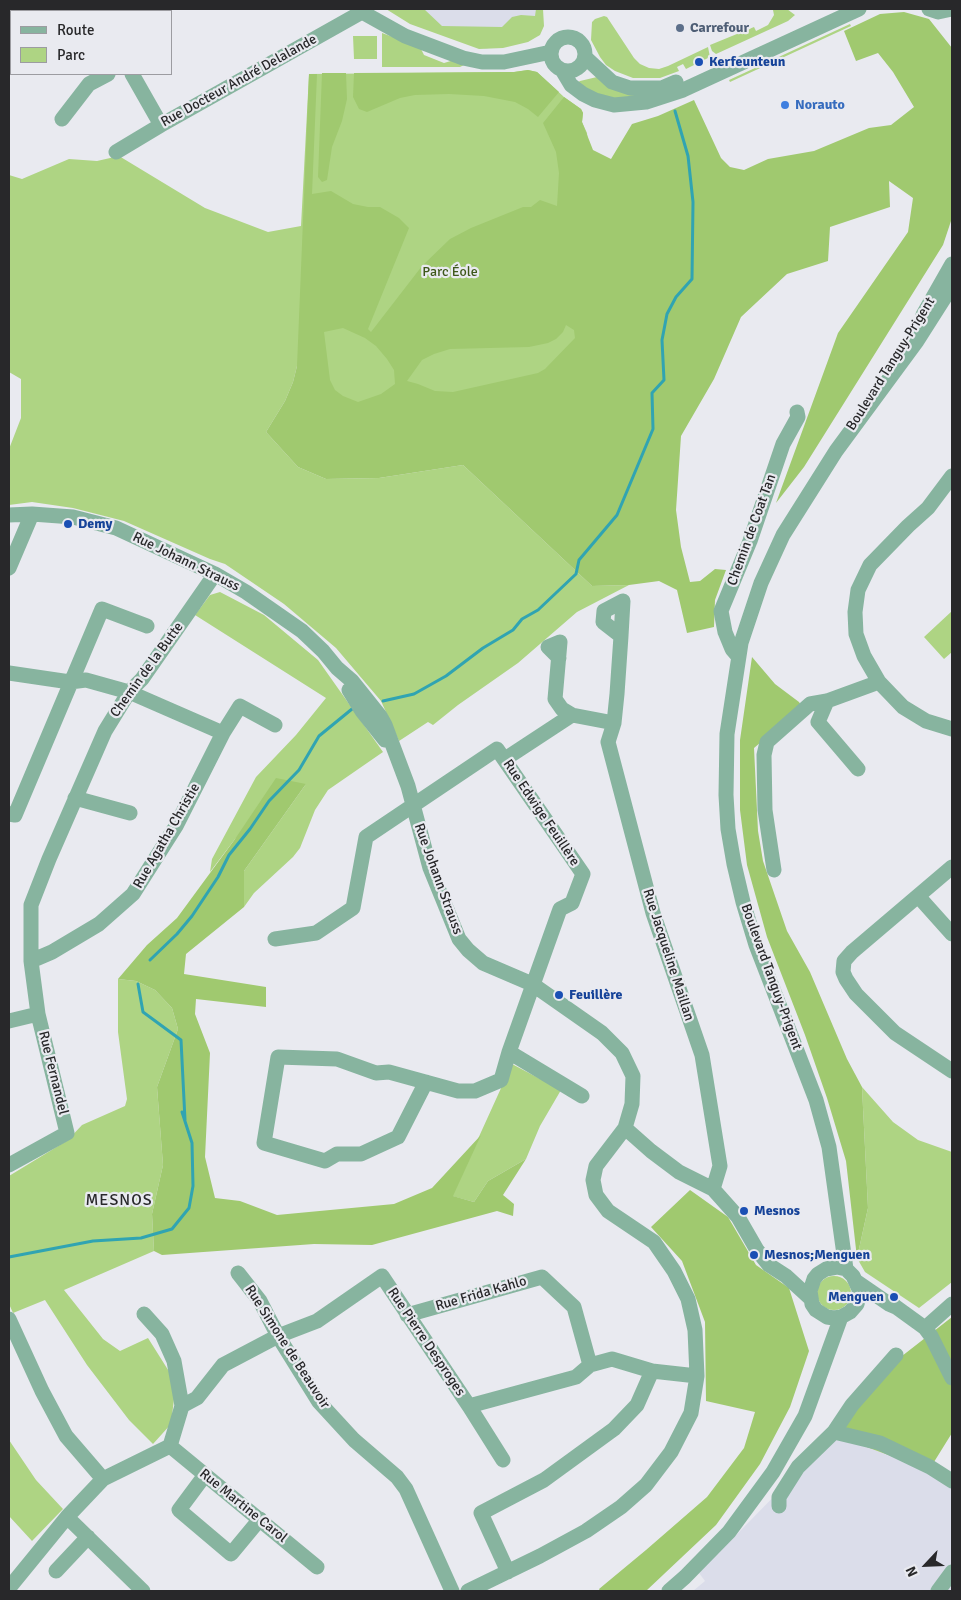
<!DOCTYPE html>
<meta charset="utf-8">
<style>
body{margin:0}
#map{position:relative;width:961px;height:1600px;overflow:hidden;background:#e9eaf0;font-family:Signika,sans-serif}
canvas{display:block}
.frame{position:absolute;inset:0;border:10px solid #28282a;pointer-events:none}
.legend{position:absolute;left:10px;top:10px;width:162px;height:65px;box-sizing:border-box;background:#e9eaf0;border:1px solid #9c9ca1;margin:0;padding:6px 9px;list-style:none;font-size:15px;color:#28282a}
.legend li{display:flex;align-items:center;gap:10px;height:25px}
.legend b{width:25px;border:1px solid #9c9ca1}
.north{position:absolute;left:901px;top:1540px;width:50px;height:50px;-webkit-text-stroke:4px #e9eaf0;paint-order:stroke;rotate:245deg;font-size:14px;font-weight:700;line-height:20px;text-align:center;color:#28282a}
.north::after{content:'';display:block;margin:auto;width:18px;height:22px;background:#28282a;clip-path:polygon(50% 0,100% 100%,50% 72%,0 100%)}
</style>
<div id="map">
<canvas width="961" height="1600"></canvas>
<div class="frame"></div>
<ul class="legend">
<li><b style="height:6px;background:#87b49f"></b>Route</li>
<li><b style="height:14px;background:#aed483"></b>Parc</li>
</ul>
<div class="north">N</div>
</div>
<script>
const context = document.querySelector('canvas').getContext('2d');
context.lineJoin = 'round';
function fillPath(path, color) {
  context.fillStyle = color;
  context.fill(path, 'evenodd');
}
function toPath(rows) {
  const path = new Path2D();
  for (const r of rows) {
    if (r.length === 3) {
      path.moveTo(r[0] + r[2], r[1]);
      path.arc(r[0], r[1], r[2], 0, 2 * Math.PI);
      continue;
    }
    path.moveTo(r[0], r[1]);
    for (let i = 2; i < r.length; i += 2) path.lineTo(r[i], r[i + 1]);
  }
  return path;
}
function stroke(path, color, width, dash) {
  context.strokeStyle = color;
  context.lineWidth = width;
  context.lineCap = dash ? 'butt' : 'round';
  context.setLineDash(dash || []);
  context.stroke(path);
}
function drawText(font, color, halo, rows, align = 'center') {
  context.font = font + ' Signika,sans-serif';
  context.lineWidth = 4.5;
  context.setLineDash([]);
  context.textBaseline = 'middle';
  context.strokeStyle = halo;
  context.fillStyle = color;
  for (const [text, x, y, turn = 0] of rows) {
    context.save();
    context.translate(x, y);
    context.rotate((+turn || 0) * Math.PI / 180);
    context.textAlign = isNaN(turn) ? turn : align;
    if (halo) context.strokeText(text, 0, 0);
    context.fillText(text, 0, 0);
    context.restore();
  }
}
fillPath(toPath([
 [387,9,537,9,537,31,486,49],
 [834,1435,929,1470,952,1486,952,1591,693,1591,705,1581,699,1573]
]), '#dbddea');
fillPath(toPath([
 [386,9,424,9,442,26,502,27,512,17,521,15,535,16,536,9,543,9,544,26,540,35,528,42,503,48,479,49,410,24],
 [776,9,787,9,795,15,788,21,716,54,712,51,710,45,754,27,756,31,768,25,774,15,773,10],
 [604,16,607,17,634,58,640,64,649,68,659,69,668,66,708,47,710,57,686,69,683,64,677,67,679,71,660,78,633,78,615,71,606,65,600,57,591,40,592,22,595,19],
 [850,24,851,26,730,82,729,80],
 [382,33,420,47,424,55,444,63,454,60,466,64,460,67,382,67],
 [353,36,377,36,377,59,354,59],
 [528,70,537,72,564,97,581,109,583,113,582,122,587,133,606,336,507,425,357,421,297,366,293,382,285,401,266,432,298,467,326,479,379,478,463,465,592,586,629,585,577,612,518,663,458,705,433,725,428,722,399,741,381,701,336,648,284,604,225,564,210,559,124,521,73,508,32,502,9,505,9,449,21,418,21,379,9,372,9,175,22,179,69,159,97,161,119,156,205,208,268,232,301,226,309,74,514,72],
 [597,77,669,92,610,100,576,84,580,81],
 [220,592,264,615,318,660,383,752,328,790,315,810,300,848,293,857,254,893,244,907,244,871,306,784,235,839,210,872,212,859,256,777,296,735,326,698,195,615,210,595],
 [952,611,952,652,944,659,924,637],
 [118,979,136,981,155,990,172,1008,178,1029,157,1087,163,1165,152,1214,154,1251,64,1290,103,1339,120,1351,148,1338,170,1373,174,1399,171,1424,153,1444,129,1420,87,1365,45,1300,13,1313,9,1304,9,1176,68,1140,82,1125,125,1106,127,1099,118,1032],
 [512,1064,561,1090,540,1126,526,1159,488,1181,474,1202,452,1196],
 [862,1087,893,1122,918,1140,952,1152,952,1282,919,1308,865,1272,857,1258,868,1208],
 [834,1293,17],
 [9,1440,36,1480,63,1509,32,1541,9,1516]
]), '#aed483');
fillPath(toPath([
 [904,12,929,19,952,48,952,218,943,245,804,467,776,503,838,333,908,232,913,198,889,181,890,207,830,227,828,261,787,274,741,317,714,379,681,436,676,510,681,547,690,582,700,581,715,569,726,570,715,600,714,627,687,633,677,590,659,581,629,585,592,586,463,465,379,478,326,479,298,467,266,432,285,401,293,382,297,366,309,74,317,74,312,194,331,191,353,204,368,207,380,207,399,218,409,228,368,329,371,332,422,266,450,239,471,228,523,207,531,207,540,200,557,206,559,173,556,152,543,123,564,97,581,109,583,113,582,122,593,150,611,159,632,124,658,116,694,100,721,158,730,167,744,170,768,159,814,151,869,128,891,125,914,107,893,72,878,53,856,61,844,31,880,14],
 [566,325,574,330,575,338,545,369,538,373,453,392,435,391,418,384,407,381,422,360,434,354,450,349,529,347,548,343,556,339,563,332],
 [343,328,365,338,376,346,387,359,394,370,395,384,381,394,358,402,343,396,335,390,330,380,324,332],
 [528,70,537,72,559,92,538,117,528,109,515,102,484,96,449,94,415,95,400,98,367,112,359,109,353,97,354,73,514,72],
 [322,73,346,73,347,99,342,121,332,147,327,180,322,182,318,177],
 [752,657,775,684,799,702,802,707,754,748,758,831,763,861,787,931,810,972,847,1059,862,1087,868,1208,857,1258,846,1161,827,1098,805,1035,767,937,747,865,740,810,740,740],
 [276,778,306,784,244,871,244,907,186,954,184,974,266,987,266,1007,196,999,195,1014,210,1053,205,1157,215,1198,240,1201,277,1215,394,1204,432,1188,481,1135,453,1196,474,1202,488,1181,526,1159,503,1195,514,1204,513,1216,497,1211,372,1245,314,1244,162,1255,154,1251,152,1214,163,1165,157,1087,178,1029,172,1008,155,990,136,981,118,979,147,945,177,918,235,839],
 [690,1190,728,1217,756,1265,789,1288,809,1351,790,1407,760,1464,716,1525,646,1591,600,1591,599,1589,646,1550,707,1497,744,1448,755,1412,706,1401,705,1322,682,1261,651,1227],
 [952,1317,952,1433,929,1470,834,1435,902,1356]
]), '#a0c96f');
stroke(toPath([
 [383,701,414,694,446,676,483,648,513,630,522,619,538,610,576,574,579,560,617,515,653,429,652,393,664,380,662,340,667,314,676,297,692,279,693,202,688,156,675,111],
 [150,960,177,934,192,916,218,877,229,855,250,829,269,801,299,770,319,736,352,709],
 [9,1257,93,1241,141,1238,172,1229,189,1208,193,1186,192,1143,182,1112,185,1120,181,1040,143,1012,138,984]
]), '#30a4b2', 3);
stroke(toPath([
 [96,9,98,11],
 [361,9,362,12,405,36,463,58,482,62,504,62,551,52],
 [929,9,938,12,952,9],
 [568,54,17],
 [585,57,612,82,630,88,662,88,676,82],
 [562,70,571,85,583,94,595,100,614,105,646,102,683,90,859,9],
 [132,74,161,125],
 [62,119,89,84,108,74],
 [116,152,161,125,362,12],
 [923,315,952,264],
 [952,476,928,508,908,526,870,565,858,590,855,612,856,634,864,656,879,682,903,707,926,721,952,729],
 [9,515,32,514,73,517,116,528,215,574,246,592,302,631,323,651,337,668,352,681,380,716,385,725,408,786,430,868,459,939,468,950,483,963,532,984,602,1033,622,1053,633,1076,632,1104,625,1128,596,1166,593,1180,596,1195,608,1211,654,1242,674,1271,688,1299,695,1330,697,1376,691,1413,671,1452,646,1485,621,1507,586,1531,540,1556,468,1591],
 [9,568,32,514],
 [738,656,732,649,725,632,721,611,750,541,783,444,798,417,797,412],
 [559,658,548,647,560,642,555,699,562,709,572,715],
 [9,673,70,682,86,680,129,692,223,733],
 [349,690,362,711,385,740],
 [827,701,818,722,858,769],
 [614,723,617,694,621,636,623,601,604,611,603,622,621,636],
 [505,759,572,715,614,723,608,742,653,913,702,1055,720,1166,713,1189],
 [75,798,130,813],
 [9,814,15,815,102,609,147,626],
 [952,867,852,952,844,961,843,972,846,979,856,994,895,1033,952,1071],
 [774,870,765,810,764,755,767,742,810,704,827,701,879,682],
 [918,896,952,934],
 [275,939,316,933,353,908,366,837,497,749,583,874,572,903,560,909,509,1052,501,1080,475,1091,458,1091,389,1072,376,1073,337,1059,278,1057,264,1143,325,1161,337,1154,361,1154,398,1137,426,1082],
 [31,961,52,952,99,924,133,894,176,826,223,733,240,706,275,725],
 [9,1021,38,1014],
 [509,1052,582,1096],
 [625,1128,651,1151,679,1172,713,1189,738,1217,757,1250,769,1265,786,1276,810,1298],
 [9,1165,67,1133,38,1014,31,961,31,905,49,859,105,731,129,692,142,679,215,574],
 [837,1267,846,1269,853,1276,859,1289,859,1297,857,1304,850,1312,841,1317,834,1318,827,1317,816,1310,812,1304,810,1291,814,1279,818,1274,826,1269,837,1267],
 [846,1269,829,1147,816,1100,756,945,743,902,734,864,728,829,726,795,727,734,741,643,761,583,783,535,836,451,917,341,952,286],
 [238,1273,260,1301,278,1336,319,1402,354,1440,397,1477,406,1489,452,1591],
 [857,1282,889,1304,896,1307,925,1328,931,1336,952,1378],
 [144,1314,162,1334,174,1361,182,1406],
 [407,1315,542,1277,574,1307,590,1365],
 [9,1319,42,1391,66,1436,103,1479],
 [925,1328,952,1304],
 [469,1406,576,1377,590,1365,612,1359,652,1371,697,1376],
 [834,1432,852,1405,896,1355],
 [170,1446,317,1567],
 [205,1475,179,1510,231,1554,260,1519],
 [779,1506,779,1497,798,1467,834,1432,880,1443,930,1467,952,1481],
 [67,1517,143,1591],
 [56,1571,88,1537],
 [508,1572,481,1513,544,1480,614,1429,637,1405,652,1371],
 [9,1588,67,1517,103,1479,170,1446,182,1406,197,1398,223,1365,278,1336,317,1321,382,1276,469,1406,503,1460],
 [669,1591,685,1577,729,1532,773,1472,805,1416,841,1317],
 [938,1591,952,1572]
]), '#87b49f', 15);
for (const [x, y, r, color] of [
 [680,28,5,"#5c6f8a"],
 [699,62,5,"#1a4fb4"],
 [785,105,5,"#3f7fe0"],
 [68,524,5,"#1a4fb4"],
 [559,995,5,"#1a4fb4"],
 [744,1211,5,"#1a4fb4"],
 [754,1255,5,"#1a4fb4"],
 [894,1297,5,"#1a4fb4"]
]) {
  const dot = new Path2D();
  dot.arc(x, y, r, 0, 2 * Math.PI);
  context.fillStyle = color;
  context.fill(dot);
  stroke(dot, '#e9eaf0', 2);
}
drawText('bold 14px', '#4e5e75', '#e9eaf0', [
 ["Carrefour",690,28]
], 'left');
drawText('bold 14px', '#164399', '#e9eaf0', [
 ["Kerfeunteun",709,62],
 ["Demy",78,524],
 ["Feuillère",569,995],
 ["Mesnos",754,1211],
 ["Mesnos;Menguen",764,1255],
 ["Menguen",884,1297,"right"]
], 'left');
drawText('14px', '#28282a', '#e9eaf0', [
 ["Rue Docteur André Delalande",239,81,-29],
 ["Boulevard Tanguy-Prigent",891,364,-58],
 ["Chemin de Coat Tan",752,530,-70],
 ["Rue Johann Strauss",186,562,26],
 ["Chemin de la Butte",147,670,-54],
 ["Rue Edwige Feuillère",541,813,56],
 ["Rue Agatha Christie",167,836,-60],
 ["Rue Johann Strauss",438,879,70],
 ["Rue Jacqueline Maillan",668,955,72],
 ["Boulevard Tanguy-Prigent",771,977,70],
 ["Rue Fernandel",53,1073,76],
 ["Rue Frida Kahlo",481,1294,-16],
 ["Rue Pierre Desproges",426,1342,56],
 ["Rue Simone de Beauvoir",287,1347,57],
 ["Rue Martine Carol",243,1506,39]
]);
drawText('bold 14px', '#366cbe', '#e9eaf0', [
 ["Norauto",795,105]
], 'left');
drawText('14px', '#3e581a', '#e9eaf0', [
 ["Parc Éole",450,272]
]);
context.letterSpacing = '1px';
drawText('16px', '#28282a', '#e9eaf0', [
 ["MESNOS",119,1201]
]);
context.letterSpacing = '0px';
</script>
